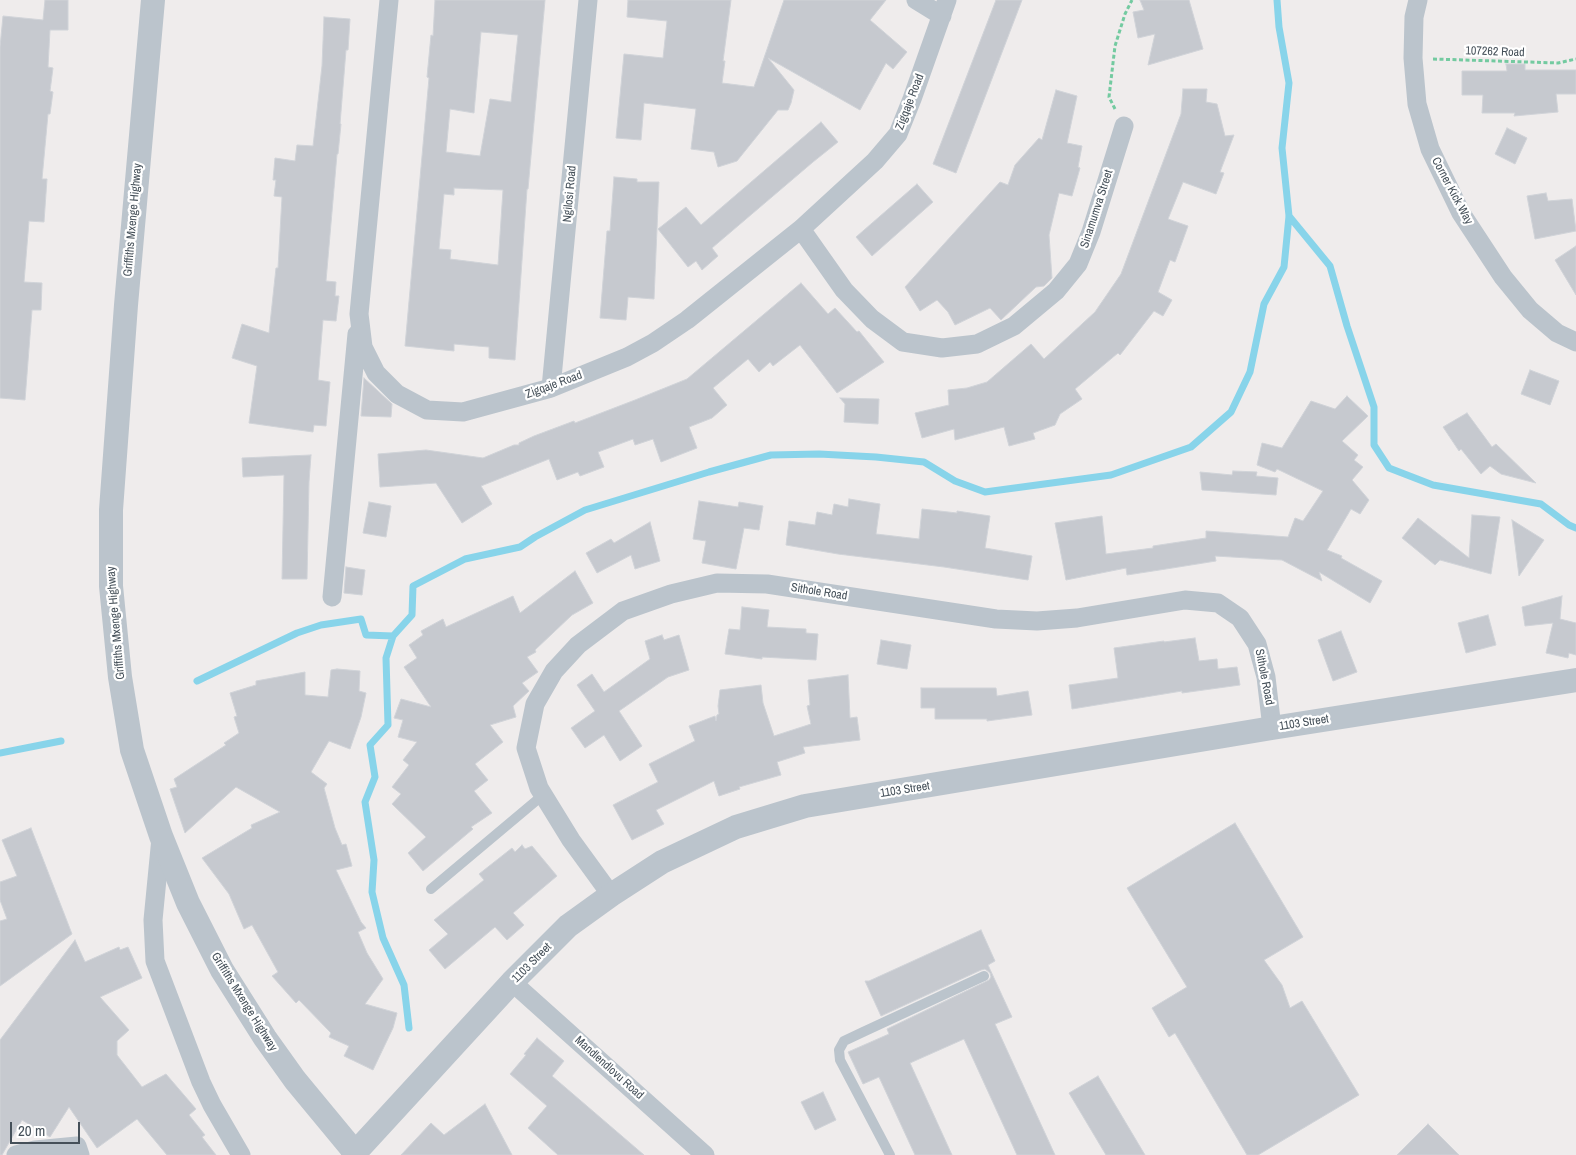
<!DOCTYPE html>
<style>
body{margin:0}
#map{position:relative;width:1576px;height:1155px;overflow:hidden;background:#efecec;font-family:"Archivo Narrow",sans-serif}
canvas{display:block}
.scale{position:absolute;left:10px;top:1122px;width:70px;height:22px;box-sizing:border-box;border:2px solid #455059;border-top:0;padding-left:6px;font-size:15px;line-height:18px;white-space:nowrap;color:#455059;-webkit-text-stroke:4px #fff;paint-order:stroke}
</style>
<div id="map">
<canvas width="1576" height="1155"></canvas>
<div class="scale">20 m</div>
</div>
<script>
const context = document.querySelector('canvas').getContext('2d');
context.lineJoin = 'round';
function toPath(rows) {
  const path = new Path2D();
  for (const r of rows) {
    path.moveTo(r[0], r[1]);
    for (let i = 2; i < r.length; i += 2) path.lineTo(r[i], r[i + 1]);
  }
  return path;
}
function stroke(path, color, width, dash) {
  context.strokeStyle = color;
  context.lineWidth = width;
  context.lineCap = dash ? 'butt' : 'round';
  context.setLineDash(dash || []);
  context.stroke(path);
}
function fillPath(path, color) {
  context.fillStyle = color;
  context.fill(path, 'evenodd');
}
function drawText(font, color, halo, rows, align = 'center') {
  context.font = font + ' "Archivo Narrow",sans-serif';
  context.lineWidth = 4.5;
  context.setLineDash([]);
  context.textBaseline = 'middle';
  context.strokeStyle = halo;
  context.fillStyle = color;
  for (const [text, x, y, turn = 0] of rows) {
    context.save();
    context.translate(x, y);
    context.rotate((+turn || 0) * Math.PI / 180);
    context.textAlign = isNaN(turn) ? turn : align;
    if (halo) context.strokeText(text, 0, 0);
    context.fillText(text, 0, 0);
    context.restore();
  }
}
stroke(toPath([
 [1289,216,1330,266,1347,326,1374,407,1374,445,1389,468,1433,485,1541,504,1569,525,1576,528],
 [393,636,386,658,388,725,370,745,375,777,365,802,374,860,372,892,383,938,404,985,409,1028],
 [197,681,297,633,321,625,361,619,366,635,393,636,412,615,413,586,465,559,520,547,535,537,585,510,709,472,771,455,819,454,876,457,924,462,955,481,985,492,1111,475,1191,447,1231,412,1250,372,1264,304,1284,267,1289,216,1282,148,1289,83,1279,27,1277,0],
 [0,753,61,741]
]), '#88d4ea', 7);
const building = toPath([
 [45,0,68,0,68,30,50,30,48,67,53,68,50,91,53,92,50,114,48,114,42,179,47,179,44,222,29,221,24,282,42,283,41,310,32,310,25,400,0,398,0,47,3,16,43,20,45,0],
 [435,0,545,0,528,189,527,189,515,360,489,358,489,347,454,344,454,351,405,346,429,78,427,77,431,35,433,36,435,0],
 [481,32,518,35,511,102,490,99,480,156,446,152,450,109,474,113,481,32],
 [454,188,503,190,498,265,450,259,451,250,439,249,444,194,454,195,454,188],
 [628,0,731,0,723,61,725,61,722,83,754,87,784,0,886,0,870,20,907,52,893,69,886,63,860,110,768,58,794,90,791,103,788,110,778,110,737,161,718,167,714,152,691,149,696,109,644,103,641,140,616,138,624,54,663,58,667,21,627,17,628,0],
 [996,0,1022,0,956,173,933,164,996,0],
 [1140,0,1189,0,1203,49,1148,65,1155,34,1138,38,1133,12,1144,10,1140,0],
 [324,17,350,19,348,50,346,50,340,124,341,124,338,154,337,154,326,281,336,282,335,296,339,296,336,321,323,320,318,380,330,382,326,426,314,425,313,432,249,423,257,366,232,358,242,324,269,333,276,268,278,268,282,197,274,196,276,180,273,180,275,158,295,161,297,145,313,146,322,66,324,17],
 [1506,64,1525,64,1525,70,1576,70,1576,94,1556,94,1558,112,1514,116,1515,113,1482,113,1483,95,1462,95,1462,71,1507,71,1506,64],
 [1183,89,1207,89,1206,102,1217,104,1225,136,1234,135,1220,172,1224,173,1216,194,1183,182,1168,219,1188,226,1175,262,1170,260,1158,292,1172,300,1163,316,1154,311,1120,355,1118,353,1075,389,1082,399,1060,414,1055,425,1033,433,1035,439,1009,446,1004,427,955,440,954,429,922,438,915,413,949,405,948,390,967,388,987,382,1031,344,1044,359,1095,312,1121,274,1181,114,1183,89],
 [1056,90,1077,96,1067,143,1082,146,1078,167,1080,168,1072,196,1059,193,1049,235,1052,278,1044,286,1036,287,1001,320,990,308,955,325,948,312,937,300,920,311,905,287,1000,182,1008,185,1015,165,1039,138,1042,140,1056,90],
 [821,122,838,142,813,162,712,248,718,256,702,270,696,261,688,267,658,229,686,207,701,225,821,122],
 [1507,128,1527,138,1515,164,1495,154,1507,128],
 [614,177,637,179,637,182,659,182,654,299,628,297,626,320,600,318,607,231,610,231,614,177],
 [917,184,933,202,872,256,856,237,917,184],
 [1546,193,1548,201,1572,199,1576,231,1535,239,1527,196,1546,193],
 [1576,246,1576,295,1555,260,1576,246],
 [801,283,828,314,835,308,857,332,859,331,884,362,837,393,800,345,773,366,770,362,759,372,748,359,713,388,727,405,712,418,689,427,697,448,661,462,653,439,635,445,633,439,598,452,604,467,580,476,578,472,557,480,549,459,481,486,492,504,462,523,436,483,380,487,378,454,426,450,483,458,514,445,519,445,519,443,534,436,574,421,575,423,635,400,687,379,801,283],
 [1530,370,1559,381,1550,405,1521,394,1530,370],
 [364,378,392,404,391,417,361,416,364,378],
 [1347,396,1368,416,1342,441,1358,455,1354,460,1363,467,1352,480,1369,500,1360,514,1351,509,1327,550,1342,556,1341,558,1382,581,1370,603,1319,572,1322,581,1282,560,1215,556,1216,561,1166,569,1127,575,1126,568,1066,580,1055,523,1102,516,1106,554,1153,548,1153,546,1206,538,1206,531,1288,537,1295,518,1303,521,1323,491,1277,469,1275,472,1257,465,1262,443,1282,448,1311,401,1335,409,1347,396],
 [840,398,879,399,878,424,844,422,845,404,840,398],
 [1467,413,1492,447,1496,444,1536,483,1501,474,1490,466,1481,474,1461,449,1459,451,1443,427,1467,413],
 [311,455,309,482,307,579,282,579,284,475,243,477,242,458,311,455],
 [1233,471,1257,472,1256,476,1278,478,1276,495,1202,490,1200,472,1232,475,1233,471],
 [849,499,880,504,876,534,919,539,922,509,957,513,957,511,990,516,985,548,1032,556,1028,580,944,567,838,554,786,545,789,521,815,525,817,512,832,515,834,504,848,507,849,499],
 [699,501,738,507,739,502,763,506,759,530,744,528,736,569,702,563,706,541,693,539,699,501],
 [369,502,391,506,386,537,363,533,369,502],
 [1472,515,1500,517,1491,574,1440,560,1435,565,1402,538,1418,518,1469,558,1472,515],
 [1512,520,1544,540,1519,576,1512,520],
 [650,522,660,561,635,569,631,555,597,573,586,553,611,539,614,543,650,522],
 [346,567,365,570,362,595,344,593,346,567],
 [575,571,593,603,572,615,535,650,536,652,527,657,538,672,522,683,529,691,513,706,516,717,490,725,503,742,475,764,488,780,474,791,492,813,471,827,473,829,423,871,408,853,426,837,392,804,401,794,392,787,409,765,403,760,417,742,398,737,403,720,394,718,401,699,431,707,404,667,417,658,409,645,423,635,421,631,443,619,446,627,513,596,520,613,575,571],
 [1562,596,1560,619,1576,623,1576,655,1569,653,1568,658,1546,653,1553,623,1525,626,1522,607,1562,596],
 [742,607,769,610,767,627,806,629,806,633,818,634,816,660,762,657,762,659,725,654,729,629,740,630,742,607],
 [1488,615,1496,645,1466,653,1458,623,1488,615],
 [1341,631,1357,672,1333,681,1318,640,1341,631],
 [662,635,664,640,679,635,689,670,668,677,619,711,642,746,620,761,604,735,585,748,571,728,595,711,577,685,592,674,604,692,650,659,645,641,662,635],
 [1195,638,1199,661,1217,659,1218,669,1237,667,1240,685,1182,693,1182,691,1072,709,1069,685,1118,678,1114,648,1164,641,1164,642,1195,638],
 [881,640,911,645,907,669,877,664,881,640],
 [337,669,360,671,359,691,366,693,361,717,350,749,329,741,311,772,327,784,324,788,335,828,342,845,346,844,352,866,336,870,361,922,366,928,358,932,367,953,383,979,365,1004,397,1013,393,1028,373,1070,344,1056,349,1046,329,1037,331,1033,299,1000,296,1003,272,976,278,972,252,925,244,929,229,894,202,858,252,828,251,825,280,812,236,787,185,833,170,789,177,787,174,779,226,745,224,743,239,733,234,717,237,716,230,693,256,685,256,681,305,672,305,695,328,697,331,670,337,669],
 [848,675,850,718,857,717,860,740,803,747,805,753,777,762,781,775,739,787,740,789,719,796,714,781,656,810,664,824,632,840,613,805,658,782,649,764,695,741,689,726,715,716,716,721,717,715,719,714,718,706,720,690,761,685,763,703,774,736,811,724,807,706,810,705,808,680,848,675],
 [921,688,996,688,997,696,1028,691,1032,715,987,721,987,719,935,719,935,708,921,708,921,688],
 [1235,823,1303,937,1264,960,1282,985,1290,1008,1302,1001,1359,1095,1258,1155,1247,1155,1175,1033,1169,1037,1152,1008,1187,987,1127,888,1235,823],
 [31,828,72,934,0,986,0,921,7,919,0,900,0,882,17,876,2,840,31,828],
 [522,845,525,849,532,846,557,876,513,913,524,925,507,940,495,927,445,969,429,950,448,934,434,920,484,880,479,874,512,848,515,852,522,845],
 [981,930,995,961,988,965,1012,1017,995,1024,1055,1155,1017,1155,964,1039,910,1063,952,1155,915,1155,879,1077,863,1084,848,1052,889,1034,887,1029,989,980,991,977,990,973,985,969,981,970,881,1016,865,981,869,981,981,930],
 [75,940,85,962,119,947,120,950,128,947,142,978,100,997,129,1030,117,1041,117,1055,142,1087,166,1074,196,1109,189,1115,205,1135,202,1137,216,1155,167,1155,137,1119,97,1148,69,1107,50,1137,22,1120,2,1155,0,1155,0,1040,75,940],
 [537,1038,564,1061,552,1076,644,1155,558,1155,528,1128,547,1106,510,1074,526,1055,524,1054,537,1038],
 [1098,1076,1145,1155,1106,1155,1069,1093,1098,1076],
 [823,1092,836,1120,815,1130,801,1102,823,1092],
 [485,1104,512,1155,401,1155,431,1123,444,1135,485,1104],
 [1428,1124,1459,1155,1397,1155,1428,1124]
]);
fillPath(building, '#c6c9cf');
stroke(building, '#d0d3d8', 1);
stroke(toPath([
 [1433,59,1558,63,1576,59],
 [1115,109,1109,97,1115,46,1125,14,1132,0]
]), '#73caa0', 3, [4, 2.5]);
stroke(toPath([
 [431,889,543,795],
 [890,1155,840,1060,839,1050,844,1041,863,1032,984,976]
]), '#bbc4cc', 10);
stroke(toPath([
 [389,0,359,314,363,347,376,373,397,394,427,410,463,412,551,388,627,357,653,343,687,320,801,229,875,161,898,134,912,99,947,0],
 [916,0,942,16],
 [1418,0,1414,17,1413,58,1417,104,1430,149,1461,213,1503,277,1530,310,1557,333,1576,342],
 [801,229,844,290,872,319,903,342,942,348,977,344,1014,326,1056,291,1078,264,1091,232,1124,126],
 [551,388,588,0],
 [332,597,357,334],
 [161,838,153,920,155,961,201,1082,212,1105,241,1155],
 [611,895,571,840,539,788,526,748,535,704,554,671,578,645,623,611,671,594,717,583,767,584,996,619,1037,621,1077,618,1185,600,1218,603,1240,618,1257,644,1266,677,1272,728],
 [512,982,705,1155],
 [16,1155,35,1150,77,1146,80,1155]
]), '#bbc4cc', 19);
stroke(toPath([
 [153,0,126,305,111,510,111,586,120,677,132,750,161,836,188,903,222,970,265,1038,295,1080,357,1155],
 [353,1155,512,982,568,926,611,895,662,862,736,827,805,806,1272,728,1576,680]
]), '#bbc4cc', 24);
drawText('12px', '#455059', '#fff', [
 ["107262 Road",1495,52,2],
 ["Zigqaje Road",910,102,-69],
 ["Corner Kick Way",1452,191,62],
 ["Ngilosi Road",570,194,-85],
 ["Sinamumva Street",1097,209,-72],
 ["Griffiths Mxenge Highway",133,220,-85],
 ["Zigqaje Road",554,385,-20],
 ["Sithole Road",819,592,9],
 ["Griffiths Mxenge Highway",116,623,-95],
 ["Sithole Road",1264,677,79],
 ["1103 Street",1304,723,-9],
 ["1103 Street",905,790,-9],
 ["1103 Street",532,963,-45],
 ["Griffiths Mxenge Highway",244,1002,58],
 ["Mandlendlovu Road",609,1068,42]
]);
</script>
